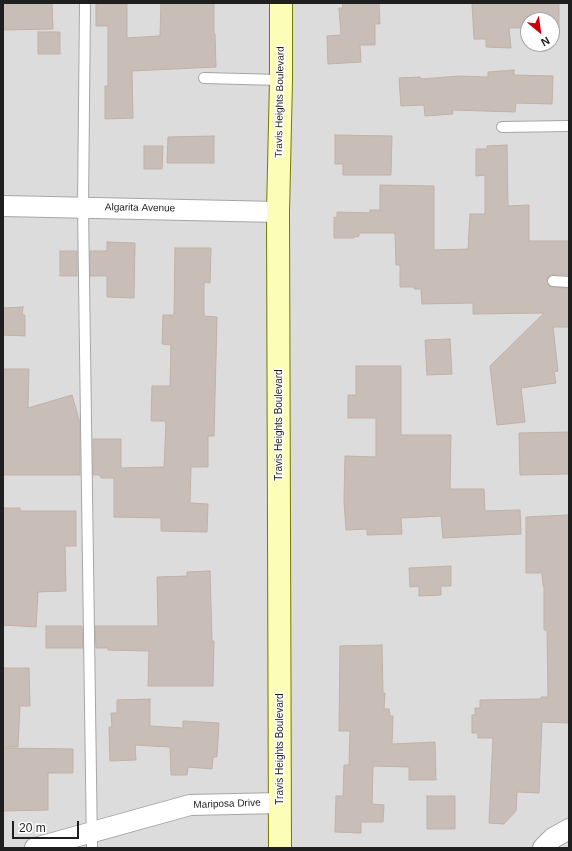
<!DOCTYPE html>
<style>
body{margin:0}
#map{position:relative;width:572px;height:851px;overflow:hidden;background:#f0ece4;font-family:Arial,sans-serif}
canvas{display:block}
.frame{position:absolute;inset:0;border:4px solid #1f1f1f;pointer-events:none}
.north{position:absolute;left:520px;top:12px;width:40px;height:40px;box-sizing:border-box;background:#fff;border:1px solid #a5a5a5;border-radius:50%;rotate:151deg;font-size:11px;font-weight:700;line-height:16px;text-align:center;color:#1f1f1f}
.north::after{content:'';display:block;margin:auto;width:14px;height:18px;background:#cd0009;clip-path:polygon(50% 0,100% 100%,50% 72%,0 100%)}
.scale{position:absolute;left:12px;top:821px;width:67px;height:18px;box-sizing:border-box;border:2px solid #1f1f1f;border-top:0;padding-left:5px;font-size:12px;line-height:14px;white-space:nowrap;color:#1f1f1f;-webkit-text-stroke:3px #fff;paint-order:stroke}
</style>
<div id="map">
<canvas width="572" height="851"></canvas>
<div class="frame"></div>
<div class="north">N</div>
<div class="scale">20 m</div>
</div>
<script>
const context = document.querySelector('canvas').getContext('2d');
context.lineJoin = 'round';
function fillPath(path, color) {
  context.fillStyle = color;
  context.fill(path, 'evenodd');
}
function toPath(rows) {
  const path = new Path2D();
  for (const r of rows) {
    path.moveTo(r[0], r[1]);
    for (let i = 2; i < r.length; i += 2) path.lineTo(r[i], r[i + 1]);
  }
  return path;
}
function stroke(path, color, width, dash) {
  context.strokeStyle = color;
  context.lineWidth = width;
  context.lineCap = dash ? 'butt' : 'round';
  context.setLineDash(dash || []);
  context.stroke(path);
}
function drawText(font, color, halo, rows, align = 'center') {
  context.font = font + ' Arial,sans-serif';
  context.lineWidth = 3;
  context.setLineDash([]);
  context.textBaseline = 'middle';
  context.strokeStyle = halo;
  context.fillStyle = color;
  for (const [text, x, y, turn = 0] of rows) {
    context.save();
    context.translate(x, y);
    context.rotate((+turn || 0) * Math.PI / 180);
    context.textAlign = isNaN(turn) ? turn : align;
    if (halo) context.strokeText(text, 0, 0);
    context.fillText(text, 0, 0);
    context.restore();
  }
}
fillPath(toPath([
 [3,3,569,3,569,848,3,848],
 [528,20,552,20,552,44,528,44]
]), '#dddcdc');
const building = toPath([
 [3,3,52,3,53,29,3,30,3,3],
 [161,3,214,3,214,34,215,34,216,67,132,71,133,118,105,119,105,86,108,86,108,26,96,26,96,4,127,4,127,38,160,36,161,3],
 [342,3,379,3,380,24,375,24,375,45,360,45,361,62,328,64,327,36,341,35,339,8,343,8,342,3],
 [472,3,559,3,559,28,552,28,552,20,528,20,528,28,509,28,511,48,486,47,486,39,474,39,472,3],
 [38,32,60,32,60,54,38,54,38,32],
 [514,70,514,75,553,76,552,104,516,103,515,112,452,110,453,114,425,116,424,105,401,106,399,78,420,77,421,79,459,76,488,77,488,72,514,70],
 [335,135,392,136,391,175,343,175,343,164,335,164,335,135],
 [214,136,214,163,167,163,168,137,214,136],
 [507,145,508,206,529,205,529,241,569,241,569,275,550,275,548,277,547,281,549,286,552,287,569,288,569,327,553,327,558,371,554,372,556,383,521,388,525,422,497,425,490,366,544,313,473,314,473,303,422,304,421,289,414,289,415,287,400,287,400,265,396,265,395,233,359,233,359,236,354,237,354,238,334,238,334,217,337,218,337,212,370,213,370,210,380,210,380,185,434,186,434,250,468,249,470,214,485,214,485,175,476,176,476,149,487,149,487,146,507,145],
 [144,146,163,146,162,169,144,169,144,146],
 [107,242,135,243,134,298,107,297,107,276,90,276,90,251,107,251,107,242],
 [175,248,211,248,210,283,204,282,204,316,217,317,214,436,208,436,208,467,191,467,190,503,208,504,207,532,161,531,161,518,114,517,114,478,101,478,100,475,93,475,93,439,121,439,121,468,164,467,166,421,151,421,152,386,170,386,171,345,162,344,163,315,174,315,175,248],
 [60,251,77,251,77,276,60,276,60,251],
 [23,307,22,315,25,315,25,336,3,335,3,308,23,307],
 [450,339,452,374,427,375,425,340,450,339],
 [356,366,401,366,401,435,451,435,450,489,484,489,485,511,520,510,521,534,443,538,441,516,401,518,402,534,367,535,367,529,346,530,344,501,345,456,376,457,376,418,348,418,348,395,356,395,356,366],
 [3,369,29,369,28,408,72,395,80,423,80,475,3,475,3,369],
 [569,432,569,474,520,475,519,433,569,432],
 [3,508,20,508,20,511,76,511,76,546,65,546,66,591,38,592,36,627,3,625,3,508],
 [569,515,569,723,542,722,539,793,517,792,516,811,504,824,489,823,493,738,478,738,478,733,472,733,472,715,475,715,475,708,480,708,480,700,541,699,541,697,548,697,547,630,544,630,544,586,543,586,542,573,526,573,526,517,569,515],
 [451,566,451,586,441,586,441,595,419,596,419,586,410,587,409,568,451,566],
 [210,571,212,641,214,641,213,686,148,686,149,651,108,650,108,648,96,648,95,626,158,626,157,577,187,576,187,572,210,571],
 [46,626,82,626,83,648,46,648,46,626],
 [382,645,383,693,385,693,384,709,389,709,390,716,393,716,392,744,435,742,436,780,409,780,409,767,373,766,372,804,384,805,383,822,361,822,361,833,335,832,336,796,343,796,344,765,349,765,350,731,339,731,340,646,382,645],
 [3,668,29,668,30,706,20,706,18,747,3,747,3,668],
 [150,699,150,726,183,728,183,721,219,723,217,757,213,757,212,769,188,767,187,775,171,775,170,747,135,745,136,760,110,761,109,727,112,727,111,713,117,713,117,700,150,699],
 [3,748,73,749,73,773,48,773,48,810,3,811,3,748],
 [427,796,455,796,455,829,427,829,427,796]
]);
fillPath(building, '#c8beb7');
stroke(building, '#c2b1a6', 1);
const lane = toPath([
 [85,3,83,207,92,848],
 [204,78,281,80],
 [502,127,569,126],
 [553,281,569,282]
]);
const street = toPath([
 [3,206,278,212],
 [35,848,190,805,280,803],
 [543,848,553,838,569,829]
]);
const secondary = toPath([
 [280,848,278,212,281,80,281,3]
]);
stroke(lane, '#a6a6a6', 12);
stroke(street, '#a6a6a6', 22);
stroke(secondary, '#737b00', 24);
stroke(lane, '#fff', 10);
stroke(street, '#fff', 20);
stroke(secondary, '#fcfdb6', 22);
drawText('10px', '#1f1f1f', '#fff', [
 ["Travis Heights Boulevard",280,102,-89],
 ["Algarita Avenue",140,208,1],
 ["Travis Heights Boulevard",279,425,-90],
 ["Travis Heights Boulevard",280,749,-90],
 ["Mariposa Drive",227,804,-2]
]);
</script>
